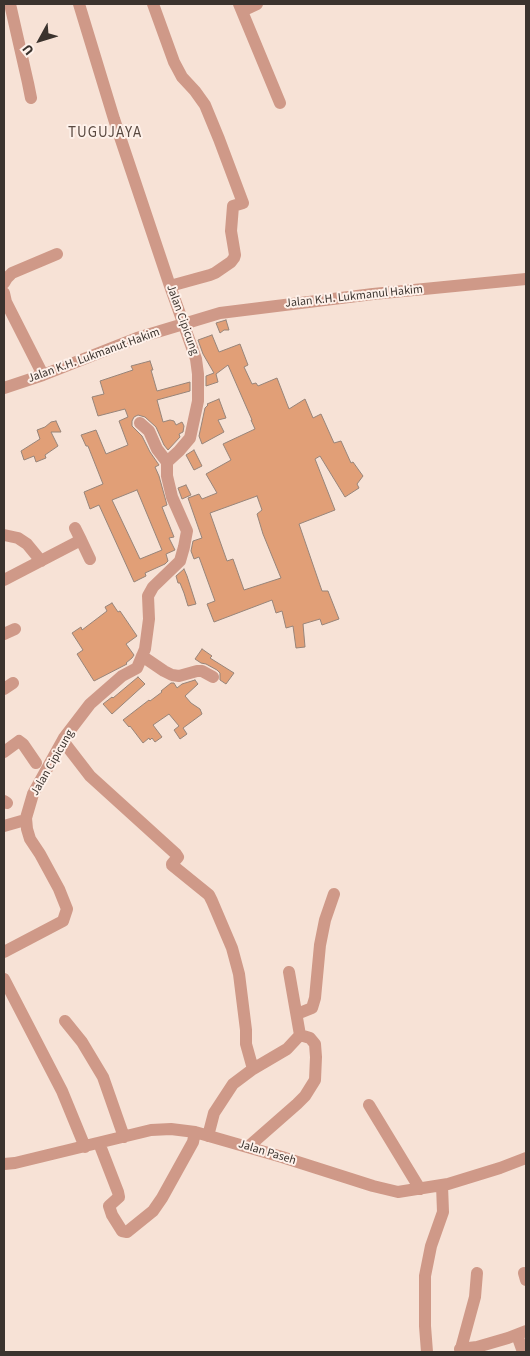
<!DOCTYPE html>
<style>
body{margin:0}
#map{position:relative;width:530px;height:1356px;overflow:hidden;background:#f7e2d6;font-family:"Source Sans 3",sans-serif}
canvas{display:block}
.frame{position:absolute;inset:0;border:5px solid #3b332e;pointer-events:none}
.north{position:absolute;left:15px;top:15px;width:50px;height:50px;-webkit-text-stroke:4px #fef1ea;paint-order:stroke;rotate:231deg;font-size:14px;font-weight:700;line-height:20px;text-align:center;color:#3b332e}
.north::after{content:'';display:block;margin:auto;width:18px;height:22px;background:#3b332e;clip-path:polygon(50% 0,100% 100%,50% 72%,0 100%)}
</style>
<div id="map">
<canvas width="530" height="1356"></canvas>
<div class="frame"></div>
<div class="north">U</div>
</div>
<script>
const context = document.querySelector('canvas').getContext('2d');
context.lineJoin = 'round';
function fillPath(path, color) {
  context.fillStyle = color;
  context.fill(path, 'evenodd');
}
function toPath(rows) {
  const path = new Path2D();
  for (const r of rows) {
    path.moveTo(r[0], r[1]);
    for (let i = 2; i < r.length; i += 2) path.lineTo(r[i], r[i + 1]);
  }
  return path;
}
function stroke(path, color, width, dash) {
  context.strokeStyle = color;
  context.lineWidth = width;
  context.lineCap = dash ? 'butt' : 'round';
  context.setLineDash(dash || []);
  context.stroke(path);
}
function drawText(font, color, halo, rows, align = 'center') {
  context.font = font + ' "Source Sans 3",sans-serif';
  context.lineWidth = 4;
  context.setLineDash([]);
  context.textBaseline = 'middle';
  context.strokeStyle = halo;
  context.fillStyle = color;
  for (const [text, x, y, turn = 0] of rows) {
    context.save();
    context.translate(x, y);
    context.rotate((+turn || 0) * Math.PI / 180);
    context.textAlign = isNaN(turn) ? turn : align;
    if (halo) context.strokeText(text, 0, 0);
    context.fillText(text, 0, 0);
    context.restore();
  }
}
const building = toPath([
 [226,320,229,330,224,330,220,333,216,323,226,320],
 [212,335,219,352,240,344,248,365,244,367,252,384,256,383,258,386,277,378,289,409,305,399,313,418,321,414,334,443,341,441,351,463,353,462,363,476,357,484,359,488,345,497,320,456,315,459,335,510,299,524,322,591,328,591,339,619,322,625,320,619,303,624,305,647,296,648,293,626,286,628,282,611,276,613,272,600,214,622,207,604,215,601,199,557,194,559,191,551,193,541,202,538,188,498,199,494,202,499,217,493,206,474,231,460,223,444,255,429,251,420,252,420,228,365,216,374,218,382,206,386,206,376,214,373,203,354,198,340,212,335],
 [257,496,262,510,257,514,263,534,281,578,244,590,233,559,227,561,210,513,257,496],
 [150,361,153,370,151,370,157,391,190,382,190,391,157,400,163,422,170,420,174,421,176,425,182,422,184,426,183,432,179,434,180,437,168,450,164,445,156,427,145,417,138,415,134,417,132,421,132,426,142,436,150,452,159,465,155,467,159,476,167,505,162,507,174,537,169,538,175,550,166,554,168,561,165,564,145,573,146,576,134,582,99,505,90,509,84,492,103,484,88,446,86,446,81,435,96,430,106,454,128,445,119,421,128,417,125,409,98,416,92,397,104,394,100,381,133,370,131,366,150,361],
 [137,490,162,550,140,559,112,500,137,490],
 [219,399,226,418,218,420,224,432,202,444,199,436,205,408,208,405,207,404,219,399],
 [56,421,61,432,51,432,58,446,45,455,46,458,36,462,34,456,24,460,21,451,40,439,37,430,45,427,51,422,56,421],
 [194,450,202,466,194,470,186,455,194,450],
 [186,485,191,495,182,499,178,488,186,485],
 [184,569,187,576,196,604,188,606,184,593,180,583,178,583,176,576,184,569],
 [112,603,118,612,120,611,137,636,126,644,134,655,132,658,126,663,127,664,94,681,77,654,83,650,72,633,81,627,82,630,107,611,105,607,112,603],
 [202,649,212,656,210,658,234,673,226,684,220,680,220,673,217,670,206,664,201,663,195,659,202,649],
 [138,677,145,684,112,714,103,704,112,697,113,698,138,677],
 [195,680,198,684,185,696,191,703,200,709,202,714,183,728,187,734,180,739,174,730,179,726,169,714,153,725,162,737,155,742,152,738,150,740,149,738,143,743,130,726,129,727,123,720,149,700,150,701,162,692,161,691,171,683,174,683,177,688,182,684,195,680]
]);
fillPath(building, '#e19f77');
stroke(building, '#978479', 1);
stroke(toPath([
 [10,4,28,83,31,98],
 [153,4,174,62,182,77,195,91,205,105,219,139,243,203,233,206,231,231,235,255,234,258,231,262,215,273,210,275,170,286],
 [239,4,280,103],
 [242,11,257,4],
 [4,283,7,278,12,273,57,254],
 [4,293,6,302,43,375],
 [4,388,43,375,137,338,220,313,373,294,526,279],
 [140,423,149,431,157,449,167,462],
 [4,535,18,538,27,544,41,561],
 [81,540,90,559],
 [4,580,81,540,75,528],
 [4,634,15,629],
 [142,656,164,671,172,675,179,676,197,671,202,671,213,677],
 [4,689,13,683],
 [63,741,90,776,176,854,178,857,172,864,172,865,209,895,212,901,232,948,239,974,246,1030,246,1044,253,1069],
 [4,752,19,741,23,744,36,763],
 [4,801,7,803],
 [4,826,25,820],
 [4,952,63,921,67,909,59,889,40,854,30,839,27,829,26,818,33,794,64,738,90,704,122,676,137,668,145,649,149,619,148,596,153,587,180,561,184,547,187,531,172,497,167,476,167,462,179,451,190,438,198,401,198,374,196,359,170,286,114,119,79,4],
 [4,979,62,1091,85,1147],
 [297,1014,312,1008,315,998,320,945,325,920,334,894],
 [65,1021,82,1042,103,1077,124,1137],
 [369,1105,420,1189],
 [208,1136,214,1113,233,1084,253,1069,287,1049,300,1035,289,972],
 [99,1143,118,1192,119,1197,109,1206,112,1215,122,1231,127,1232,153,1211,162,1198,193,1142,195,1132],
 [248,1147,297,1104,305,1096,315,1080,316,1057,315,1044,310,1038,300,1035],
 [4,1164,15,1163,151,1130,171,1129,195,1132,282,1157,373,1186,398,1192,448,1184,500,1168,526,1158],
 [524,1273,526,1280],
 [517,1335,523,1352],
 [460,1349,477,1347,508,1338,526,1331],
 [427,1352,425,1326,425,1276,431,1246,443,1212,442,1185],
 [460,1352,475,1297,477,1273]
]), '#cf9988', 12);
drawText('12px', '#3b332e', '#fef1ea', [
 ["Jalan K.H. Lukmanul Hakim",354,297,-6],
 ["Jalan Cipicung",182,320,70],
 ["Jalan K.H. Lukmanut Hakim",94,356,-20],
 ["Jalan Cipicung",53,763,-60],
 ["Jalan Paseh",267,1153,17]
]);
context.letterSpacing = '1px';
drawText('15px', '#5a4940', '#fef1ea', [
 ["TUGUJAYA",105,134]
]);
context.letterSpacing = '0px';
</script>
